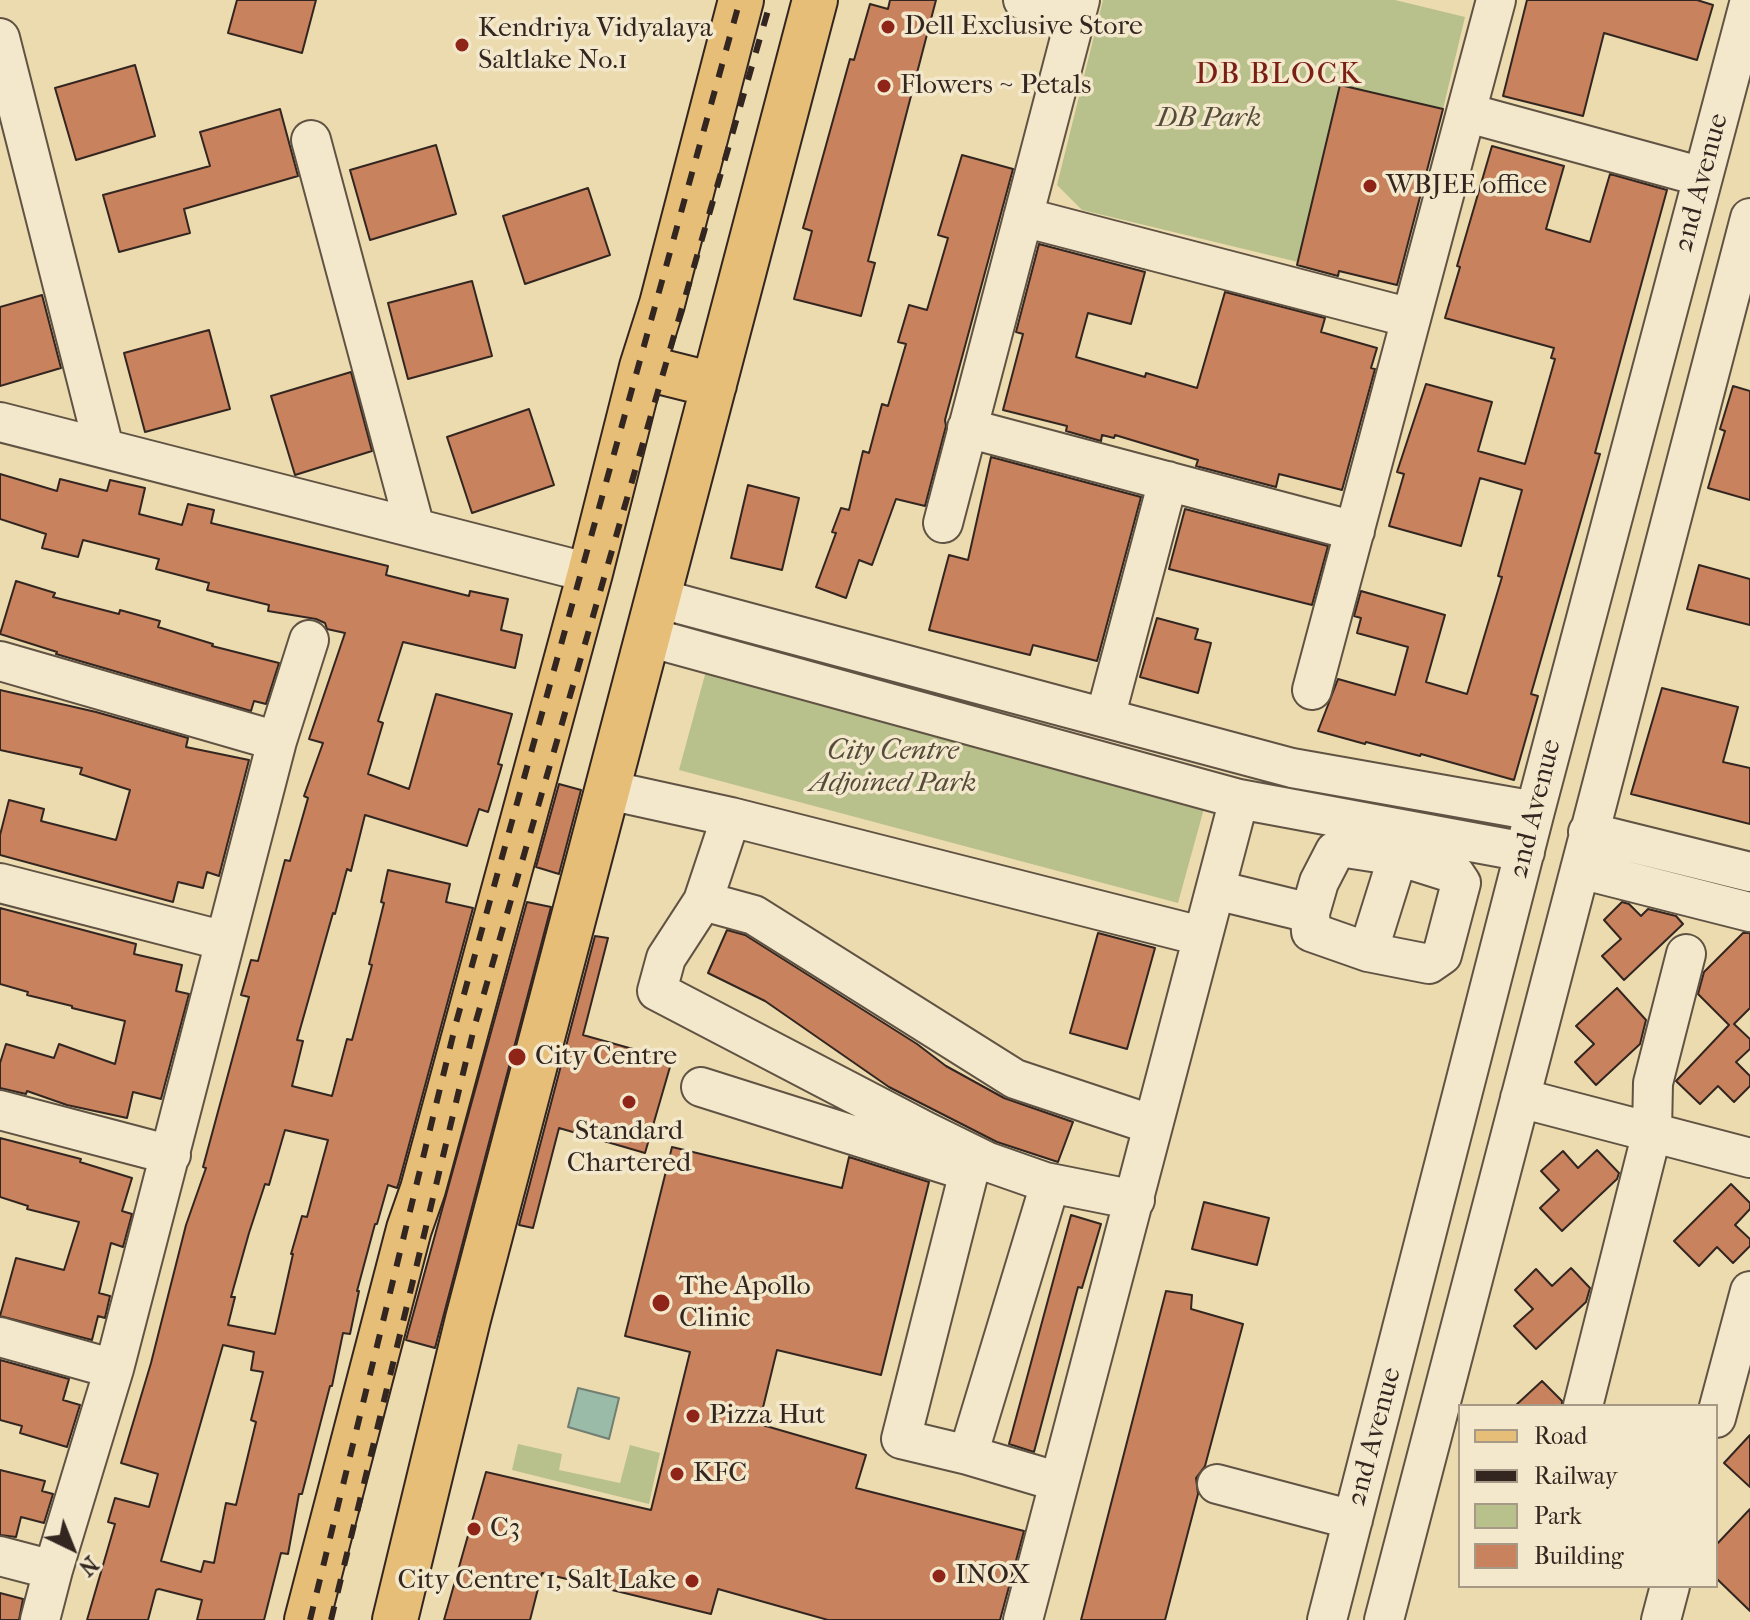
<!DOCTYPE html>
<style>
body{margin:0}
#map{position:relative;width:1750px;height:1620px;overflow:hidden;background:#ecdbaf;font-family:"IM FELL French Canon",serif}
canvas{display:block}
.legend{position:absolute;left:1458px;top:1404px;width:260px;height:184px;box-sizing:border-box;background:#f3e8cb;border:2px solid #a69a87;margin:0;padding:10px 14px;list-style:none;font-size:24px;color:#332620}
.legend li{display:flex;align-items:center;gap:16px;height:40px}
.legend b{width:40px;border:2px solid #a69a87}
.north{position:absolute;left:32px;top:1508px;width:80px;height:80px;-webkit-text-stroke:6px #f3e8cb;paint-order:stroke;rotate:137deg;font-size:22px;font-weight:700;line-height:32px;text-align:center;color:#332620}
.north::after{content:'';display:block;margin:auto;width:28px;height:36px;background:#332620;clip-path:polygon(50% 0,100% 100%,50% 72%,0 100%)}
</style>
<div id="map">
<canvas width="1750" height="1620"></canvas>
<ul class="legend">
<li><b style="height:10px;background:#e6be78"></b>Road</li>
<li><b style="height:10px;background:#332620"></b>Railway</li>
<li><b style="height:22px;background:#b8c08b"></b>Park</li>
<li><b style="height:22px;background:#c8825d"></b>Building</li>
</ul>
<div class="north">N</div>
</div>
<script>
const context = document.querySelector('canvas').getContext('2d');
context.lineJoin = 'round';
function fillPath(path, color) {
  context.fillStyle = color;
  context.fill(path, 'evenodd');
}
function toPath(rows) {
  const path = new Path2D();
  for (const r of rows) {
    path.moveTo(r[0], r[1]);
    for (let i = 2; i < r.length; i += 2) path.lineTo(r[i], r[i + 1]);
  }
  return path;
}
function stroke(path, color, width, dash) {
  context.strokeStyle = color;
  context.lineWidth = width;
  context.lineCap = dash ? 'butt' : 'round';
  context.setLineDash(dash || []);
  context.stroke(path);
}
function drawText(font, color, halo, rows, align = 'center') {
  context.font = font + ' "IM FELL French Canon",serif';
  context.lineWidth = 7;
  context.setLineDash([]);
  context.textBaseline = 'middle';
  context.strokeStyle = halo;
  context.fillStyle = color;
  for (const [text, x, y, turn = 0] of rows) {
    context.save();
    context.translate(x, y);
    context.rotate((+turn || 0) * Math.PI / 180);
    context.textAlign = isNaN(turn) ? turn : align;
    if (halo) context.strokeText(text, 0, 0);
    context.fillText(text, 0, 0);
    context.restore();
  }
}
fillPath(toPath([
 [1103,0,1395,0,1465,17,1443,109,1340,85,1298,262,1082,210,1057,185],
 [709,660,1208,794,1178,903,679,770],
 [518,1444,562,1454,559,1470,620,1483,630,1445,660,1453,649,1504,512,1470]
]), '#b8c08b');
const water = toPath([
 [578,1388,619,1398,609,1439,568,1427,578,1388]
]);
fillPath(water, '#99bba7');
stroke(water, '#707f71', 2);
const building = toPath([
 [237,0,316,0,302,53,228,33,237,0],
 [890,0,936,0,868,261,875,263,861,316,794,299,812,231,803,228,850,59,854,60,870,4,888,9,890,0],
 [1527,0,1697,0,1713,5,1697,60,1604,33,1583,116,1503,96,1527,0],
 [135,65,155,136,76,160,55,88,135,65],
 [1340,85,1443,109,1397,285,1339,271,1338,276,1297,265,1340,85],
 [280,109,298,176,184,209,190,233,119,252,103,195,210,166,200,132,280,109],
 [436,145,456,214,370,240,350,170,436,145],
 [1492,146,1564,166,1546,229,1590,242,1610,174,1667,190,1595,453,1600,454,1531,694,1538,696,1514,780,1421,754,1420,756,1366,742,1365,744,1318,731,1338,679,1395,695,1408,647,1357,633,1361,618,1354,616,1361,591,1445,615,1426,682,1467,694,1502,577,1498,576,1522,490,1480,478,1461,546,1389,526,1404,474,1397,472,1426,384,1492,402,1478,451,1525,464,1555,359,1551,358,1554,348,1445,318,1460,267,1457,266,1492,146],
 [962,155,1013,169,945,420,946,426,925,506,896,499,872,565,859,560,846,598,816,587,836,533,832,532,841,508,849,510,863,451,869,453,882,404,888,406,906,344,898,342,909,305,927,310,948,238,938,235,962,155],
 [588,188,610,255,525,284,503,216,588,188],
 [1039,244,1145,272,1131,324,1088,313,1076,357,1145,377,1146,373,1197,388,1225,292,1325,318,1321,332,1377,348,1371,368,1375,369,1342,490,1279,474,1276,487,1196,466,1198,460,1115,435,1114,438,1102,435,1101,441,1066,431,1067,426,1003,410,1023,334,1016,332,1039,244],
 [472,281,492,356,408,379,388,303,472,281],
 [42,295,61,368,0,386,0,307,42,295],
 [209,330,230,409,145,432,124,353,209,330],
 [351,372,372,451,295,475,271,396,351,372],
 [1733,386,1750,391,1750,500,1708,488,1725,431,1720,429,1733,386],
 [529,409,554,485,472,513,447,437,529,409],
 [991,457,1141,497,1097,661,1033,645,1030,655,929,630,949,555,968,560,991,457],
 [0,474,57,491,60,479,107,491,110,480,145,488,139,514,182,525,188,504,214,510,211,523,388,566,386,575,469,596,470,591,508,599,501,630,522,635,515,668,403,642,378,721,383,723,368,774,409,789,436,694,512,714,498,764,502,765,488,812,479,809,467,846,365,815,351,871,347,869,335,914,333,913,297,1040,303,1041,292,1086,332,1096,347,1039,352,1040,372,965,369,964,384,903,381,902,388,870,450,884,446,902,473,908,399,1182,397,1188,388,1185,377,1224,375,1224,357,1291,359,1291,350,1334,343,1333,332,1386,330,1386,302,1494,299,1494,288,1554,281,1553,264,1620,197,1620,202,1600,159,1589,156,1590,148,1620,87,1620,115,1524,108,1522,115,1498,149,1507,158,1474,121,1463,151,1363,186,1225,206,1168,203,1167,249,997,241,995,251,960,258,961,285,860,290,861,308,798,304,796,323,743,309,739,345,633,327,629,325,623,316,619,268,611,269,605,207,590,209,583,156,569,159,559,83,540,78,557,42,548,46,534,0,519,0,474],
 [285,1130,328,1140,307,1217,302,1216,291,1254,293,1254,275,1334,228,1325,235,1297,231,1297,249,1233,265,1184,269,1185,285,1130],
 [223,1345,254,1352,251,1370,263,1372,251,1420,256,1422,236,1505,226,1503,214,1563,204,1561,201,1572,161,1561,223,1345],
 [748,485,799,498,782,570,731,558,748,485],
 [1185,509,1328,546,1312,605,1169,569,1185,509],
 [1699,565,1750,579,1750,625,1687,609,1699,565],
 [16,581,55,593,53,597,119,614,120,610,160,621,158,627,213,644,212,646,279,663,266,704,254,701,251,711,56,654,57,652,0,634,16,581],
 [1157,618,1198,629,1195,639,1211,643,1198,693,1140,677,1157,618],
 [1662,688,1738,707,1723,762,1750,768,1750,824,1631,794,1662,688],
 [0,690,96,712,188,738,186,747,249,760,219,876,207,872,203,888,178,882,173,902,0,855,0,835,9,800,44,809,41,821,116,840,130,790,80,774,82,768,0,750,0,690],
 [559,784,581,790,559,874,536,867,559,784],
 [527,902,551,907,435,1348,406,1340,527,902],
 [1622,902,1629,904,1641,916,1648,909,1676,916,1683,924,1624,980,1602,956,1621,939,1604,920,1622,902],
 [0,908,136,944,134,954,182,965,176,991,189,994,161,1099,133,1092,127,1118,67,1105,27,1091,26,1094,0,1088,0,1063,6,1044,54,1058,59,1044,115,1064,125,1021,72,1008,72,1006,27,995,28,992,0,984,0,908],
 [727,930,745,935,917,1044,946,1066,1004,1098,1073,1122,1058,1162,997,1142,889,1087,765,1001,708,973,727,930],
 [1098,933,1155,948,1127,1049,1070,1033,1098,933],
 [1743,933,1750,933,1750,1008,1734,1024,1750,1039,1750,1049,1736,1062,1750,1076,1750,1086,1734,1102,1718,1086,1700,1104,1676,1081,1729,1025,1698,994,1704,972,1743,933],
 [595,936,608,938,583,1035,672,1060,645,1153,559,1128,533,1228,519,1225,595,936],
 [1617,988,1646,1020,1640,1044,1596,1085,1575,1062,1594,1044,1576,1026,1617,988],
 [0,1138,81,1159,80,1162,132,1178,122,1211,132,1214,123,1247,111,1243,99,1293,110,1296,105,1318,98,1316,92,1340,0,1316,16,1258,64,1270,79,1222,27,1209,28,1206,0,1197,0,1138],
 [672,1147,842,1188,849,1157,929,1182,881,1375,777,1350,759,1424,866,1455,856,1488,1024,1531,1000,1620,828,1620,718,1589,711,1614,542,1573,530,1620,444,1620,486,1472,651,1510,690,1352,625,1336,672,1147],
 [1597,1150,1619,1173,1617,1179,1562,1231,1540,1208,1559,1190,1541,1171,1563,1151,1578,1168,1597,1150],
 [1731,1184,1750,1203,1750,1209,1735,1225,1750,1239,1750,1246,1733,1263,1717,1247,1699,1266,1674,1241,1731,1184],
 [1204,1202,1269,1218,1257,1265,1192,1249,1204,1202],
 [1071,1215,1101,1224,1082,1288,1078,1287,1034,1452,1009,1444,1071,1215],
 [1571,1268,1590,1288,1586,1302,1536,1349,1514,1326,1533,1309,1515,1290,1536,1269,1552,1286,1571,1268],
 [1166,1291,1192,1295,1191,1309,1243,1324,1205,1466,1196,1478,1198,1494,1165,1620,1081,1620,1166,1291],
 [0,1360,69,1379,63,1400,80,1405,67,1447,20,1433,22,1426,0,1420,0,1360],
 [1542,1381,1562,1401,1562,1406,1515,1406,1542,1381],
 [1750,1435,1750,1487,1724,1463,1750,1435],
 [0,1470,45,1481,42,1491,53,1494,44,1523,21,1517,16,1537,0,1535,0,1470],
 [1750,1509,1750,1611,1716,1578,1716,1545,1750,1509],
 [0,1593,23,1599,19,1620,0,1620,0,1593]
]);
fillPath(building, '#c8825d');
stroke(building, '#332620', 2);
const minor = toPath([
 [1023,0,1076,14],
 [0,38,104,448],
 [1468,113,1703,177],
 [311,140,415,528],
 [1023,217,1411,318],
 [0,422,590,573],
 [967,428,1355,531],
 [943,523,1080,0],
 [657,598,1292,768,1535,811],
 [648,637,1239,799,1525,852],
 [0,661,277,741],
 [1312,690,1496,0],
 [1105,718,1168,481],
 [608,790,731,817,1201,936],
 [1588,832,1750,872],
 [1346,848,1398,856,1455,874,1461,883,1442,955,1429,964,1368,952,1311,932,1310,913,1319,882,1335,851,1346,848],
 [1580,869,1750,912],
 [0,883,225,941],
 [1216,890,1310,913],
 [703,901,731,817],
 [1368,952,1398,856],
 [701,1087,957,1168],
 [1520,1098,1750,1158],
 [0,1110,171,1155],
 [969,1172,901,1439,968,1455,1059,1482],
 [1135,1200,1045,1182,988,1162,927,1132,657,991,666,958,703,901,754,915,1015,1079,1153,1125],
 [0,1337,114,1369],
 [1583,1406,1652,1132,1653,1083,1686,954],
 [1716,1418,1750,1291],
 [968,1455,1047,1194],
 [1217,1484,1353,1520],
 [0,1556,53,1570],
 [40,1620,53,1570,114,1369,277,741,309,640],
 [1023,1620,1239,799],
 [1327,1620,1535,811,1750,0],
 [1384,1620,1750,218],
 [1661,1620,1670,1586]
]);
const major = toPath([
 [642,367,714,385],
 [307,1620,409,1229,423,1189,590,573,642,367,662,304,741,0],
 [395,1620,468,1319,815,0]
]);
stroke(minor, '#615344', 42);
stroke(major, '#332620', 48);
stroke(minor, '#f3e8cb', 38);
stroke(major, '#e6be78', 44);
stroke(toPath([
 [310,1620,456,1023,740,0],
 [331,1620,474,1028,771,0]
]), '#332620', 6, [14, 14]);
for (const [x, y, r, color] of [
 [888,27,8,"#8f2418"],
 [462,45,8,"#8f2418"],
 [884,86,8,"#8f2418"],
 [1370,186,8,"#8f2418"],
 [517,1057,10,"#8f2418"],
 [629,1102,8,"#8f2418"],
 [661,1303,10,"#8f2418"],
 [693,1416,8,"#8f2418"],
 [677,1474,8,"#8f2418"],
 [474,1529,8,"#8f2418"],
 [939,1576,8,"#8f2418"],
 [692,1581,8,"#8f2418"]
]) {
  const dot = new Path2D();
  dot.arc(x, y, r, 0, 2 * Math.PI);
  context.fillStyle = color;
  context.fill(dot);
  stroke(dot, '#f3e8cb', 3);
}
drawText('28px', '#332620', '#f3e8cb', [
 ["Dell Exclusive Store",904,27],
 ["Kendriya Vidyalaya",478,29],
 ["Saltlake No.1",478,61],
 ["Flowers ~ Petals",900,86],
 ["WBJEE office",1386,186],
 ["City Centre",535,1057],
 ["Standard",629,1132,"center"],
 ["Chartered",629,1164,"center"],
 ["The Apollo",679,1287],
 ["Clinic",679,1319],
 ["Pizza Hut",709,1416],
 ["KFC",693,1474],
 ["C3",490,1529],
 ["INOX",955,1576],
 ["City Centre 1, Salt Lake",676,1581,"right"]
], 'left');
drawText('italic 28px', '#544c3b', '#f3e8cb', [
 ["DB Park",1209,119],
 ["City Centre",893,752],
 ["Adjoined Park",893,784]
]);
drawText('28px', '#332620', '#f3e8cb', [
 ["2nd Avenue",1702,183,-75],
 ["2nd Avenue",1536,809,-76],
 ["2nd Avenue",1375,1437,-75]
]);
context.letterSpacing = '2px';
drawText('30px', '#7a1f14', '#f3e8cb', [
 ["DB BLOCK",1279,76]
]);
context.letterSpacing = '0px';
</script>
